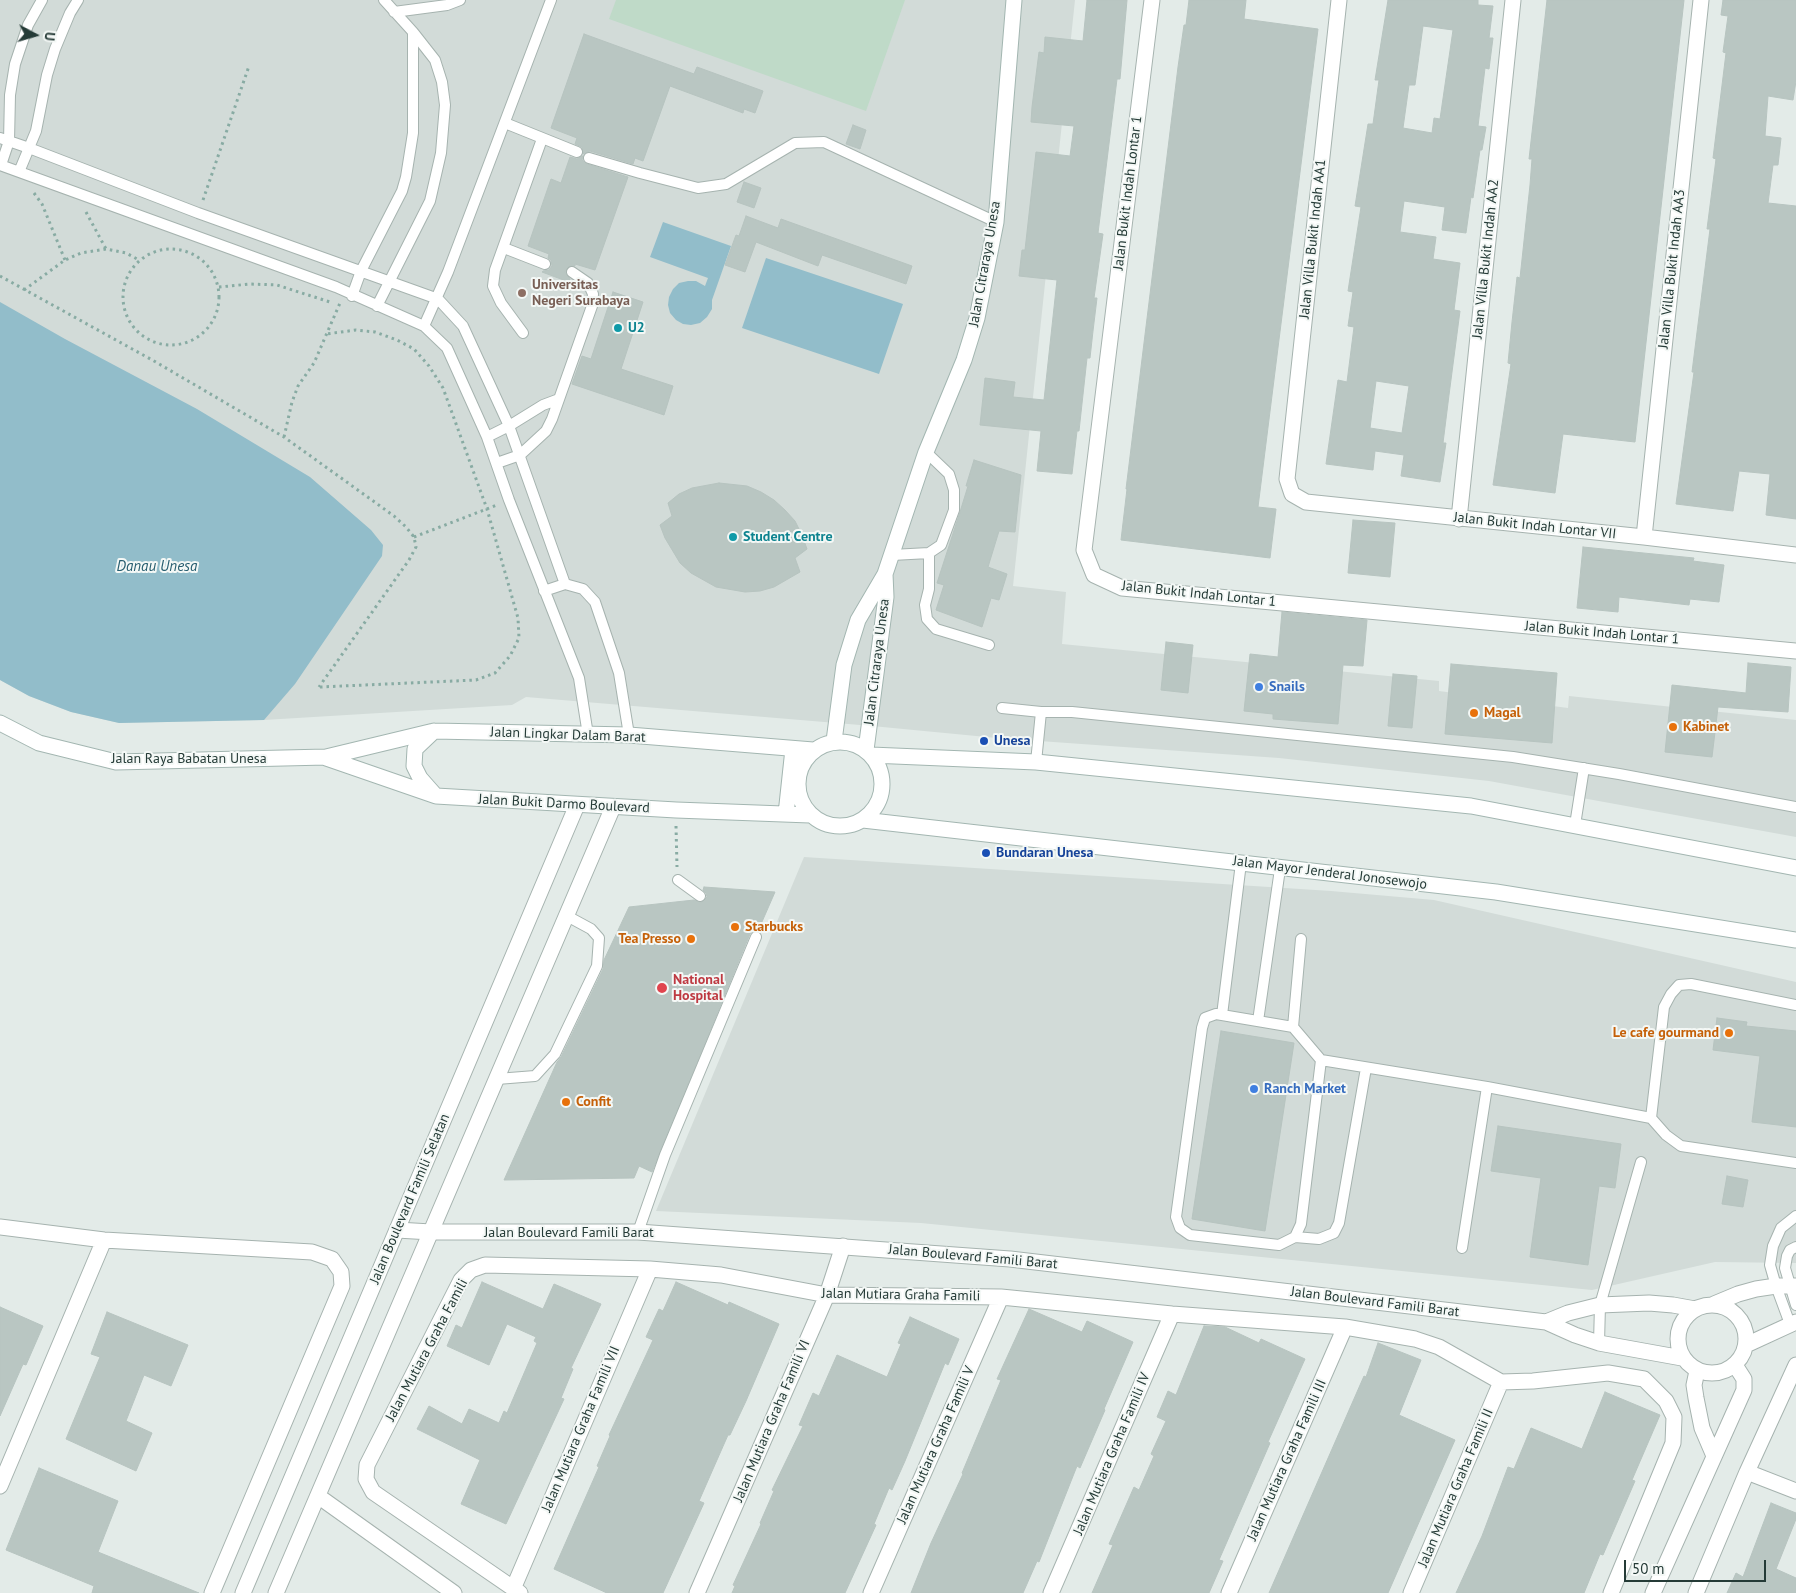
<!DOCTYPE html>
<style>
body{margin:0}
#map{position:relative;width:1796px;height:1593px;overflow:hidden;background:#e3ebe8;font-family:"PT Sans",sans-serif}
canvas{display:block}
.north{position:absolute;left:10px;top:10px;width:50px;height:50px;-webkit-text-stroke:4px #f4f8f6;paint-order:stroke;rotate:96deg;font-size:14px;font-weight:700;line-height:20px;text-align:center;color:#253b37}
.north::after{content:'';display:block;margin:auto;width:18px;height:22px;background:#253b37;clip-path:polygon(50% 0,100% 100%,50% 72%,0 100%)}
.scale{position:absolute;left:1624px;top:1560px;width:142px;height:22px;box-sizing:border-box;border:2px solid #253b37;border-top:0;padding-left:6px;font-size:15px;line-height:18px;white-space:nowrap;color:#253b37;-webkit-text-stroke:4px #f4f8f6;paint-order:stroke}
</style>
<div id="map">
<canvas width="1796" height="1593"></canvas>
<div class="north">U</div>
<div class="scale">50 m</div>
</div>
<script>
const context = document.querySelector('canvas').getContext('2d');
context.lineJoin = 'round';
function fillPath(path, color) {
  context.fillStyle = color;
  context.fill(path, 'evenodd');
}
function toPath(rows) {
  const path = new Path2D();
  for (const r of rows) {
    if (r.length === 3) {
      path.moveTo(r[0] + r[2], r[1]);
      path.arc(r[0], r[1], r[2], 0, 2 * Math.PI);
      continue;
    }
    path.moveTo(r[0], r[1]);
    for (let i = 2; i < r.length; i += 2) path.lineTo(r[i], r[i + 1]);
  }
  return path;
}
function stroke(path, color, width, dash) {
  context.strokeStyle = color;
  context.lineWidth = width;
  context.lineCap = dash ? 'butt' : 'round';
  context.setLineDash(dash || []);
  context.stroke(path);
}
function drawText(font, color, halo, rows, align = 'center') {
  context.font = font + ' "PT Sans",sans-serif';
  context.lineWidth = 4;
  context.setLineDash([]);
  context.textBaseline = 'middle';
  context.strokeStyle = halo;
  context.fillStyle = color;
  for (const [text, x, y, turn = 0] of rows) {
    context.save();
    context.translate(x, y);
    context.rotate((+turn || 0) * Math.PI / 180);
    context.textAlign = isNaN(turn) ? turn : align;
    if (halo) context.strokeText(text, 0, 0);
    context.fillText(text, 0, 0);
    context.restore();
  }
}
fillPath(toPath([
 [0,0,1075,0,1013,586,1066,592,1062,644,1439,681,1439,691,1568,708,1569,696,1796,720,1796,837,1489,781,1279,758,997,738,872,726,526,697,512,705,264,720,119,723,71,712,29,696,0,680],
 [804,857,1331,891,1434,900,1796,982,1796,1263,1715,1262,1592,1290,921,1223,656,1211]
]), '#d2dbd8');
fillPath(toPath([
 [616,0,905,0,866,111,609,19]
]), '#bfdac8');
fillPath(toPath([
 [663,222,731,246,712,300,712,309,707,317,700,323,691,325,683,324,676,320,670,313,668,305,669,297,673,289,679,283,688,281,696,281,705,286,708,278,650,257],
 [766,258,903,304,879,374,742,328],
 [0,302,65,339,197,409,310,477,371,530,383,545,382,556,295,684,264,720,119,723,71,712,29,696,0,680]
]), '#92bdca');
const building = toPath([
 [1087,0,1127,0,1120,79,1117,79,1098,233,1103,234,1094,298,1097,298,1093,331,1090,358,1087,358,1079,431,1077,431,1072,474,1037,471,1041,431,980,425,985,378,1015,382,1013,397,1044,400,1057,280,1019,276,1022,250,1025,250,1036,152,1070,156,1074,126,1031,122,1032,107,1039,52,1044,53,1045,37,1083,41,1087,0],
 [1189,0,1246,0,1244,19,1318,29,1258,507,1276,509,1270,558,1121,540,1127,489,1126,489,1178,67,1184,25,1186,25,1189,0],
 [1388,0,1478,0,1478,5,1493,6,1489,38,1493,38,1489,69,1485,68,1478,126,1486,127,1482,150,1480,150,1473,198,1471,197,1466,233,1442,230,1445,207,1404,201,1400,232,1436,237,1433,259,1460,263,1454,310,1460,311,1449,395,1443,443,1446,443,1440,482,1401,476,1404,455,1375,451,1373,470,1326,464,1338,380,1347,382,1354,327,1348,326,1353,292,1348,291,1361,207,1355,206,1368,124,1373,124,1379,80,1375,80,1388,0],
 [1423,26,1453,30,1440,119,1434,118,1432,133,1403,128,1409,85,1415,85,1423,26],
 [1376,381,1409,386,1402,433,1370,428,1376,381],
 [1547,0,1684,0,1635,442,1563,434,1555,493,1493,485,1511,364,1508,363,1512,322,1517,277,1520,278,1530,185,1532,159,1529,159,1547,0],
 [1723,0,1796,0,1796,81,1793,100,1768,96,1765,136,1781,138,1778,165,1773,165,1768,203,1796,206,1796,519,1766,515,1770,474,1739,471,1733,511,1676,504,1694,372,1692,372,1710,229,1707,229,1716,159,1713,158,1726,53,1723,52,1728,16,1721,15,1723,0],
 [584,34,694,74,697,67,763,91,755,113,744,109,743,113,670,86,643,161,635,158,633,164,590,151,583,154,582,147,575,144,577,138,551,128,584,34],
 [853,125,866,130,860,149,846,144,853,125],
 [583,156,582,160,587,164,628,177,595,270,575,264,575,266,570,266,565,272,570,279,569,282,542,272,543,271,549,270,552,266,551,260,548,258,549,254,528,246,551,179,561,183,570,157,577,159,583,156],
 [744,182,761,188,754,208,737,202,744,182],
 [746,216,778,228,781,219,912,266,906,284,822,255,818,266,756,242,745,272,725,265,736,235,739,236,746,216],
 [613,292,643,302,621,369,673,386,664,415,572,384,582,356,591,359,613,292],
 [974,460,1021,475,1015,532,999,531,988,567,1007,574,999,600,991,598,982,627,936,610,944,585,937,583,960,512,968,486,966,486,974,460],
 [719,483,747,486,761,492,774,500,785,510,795,521,802,535,807,549,795,558,800,572,774,587,760,591,745,592,716,587,691,573,680,563,665,538,660,525,672,516,668,503,679,494,692,488,719,483],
 [1353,520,1395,523,1390,577,1348,573,1353,520],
 [1583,547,1694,558,1693,561,1724,565,1719,602,1690,599,1689,605,1619,597,1618,612,1577,608,1583,547],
 [1282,612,1367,620,1363,666,1343,665,1338,724,1273,719,1273,714,1244,711,1250,654,1278,657,1282,612],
 [1166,642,1193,645,1188,693,1161,690,1166,642],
 [1748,663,1791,667,1788,712,1718,707,1712,757,1665,752,1672,685,1746,693,1748,663],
 [1451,664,1557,673,1552,743,1445,734,1451,664],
 [1393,674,1417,676,1412,728,1388,726,1393,674],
 [704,887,775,892,758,931,752,931,750,934,652,1172,639,1166,634,1178,504,1180,557,1062,561,1057,603,969,604,960,629,907,694,900,702,902,707,897,706,893,703,890,704,887],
 [1717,1018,1747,1022,1746,1026,1796,1031,1796,1127,1752,1122,1760,1056,1713,1050,1717,1018],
 [1221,1031,1294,1043,1265,1231,1192,1219,1221,1031],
 [1498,1126,1621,1144,1615,1188,1599,1186,1588,1265,1530,1257,1541,1178,1491,1171,1498,1126],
 [1727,1176,1748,1180,1743,1207,1722,1204,1727,1176],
 [482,1282,543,1309,554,1284,601,1304,571,1368,573,1369,561,1398,564,1399,506,1524,461,1504,480,1460,417,1429,429,1406,462,1424,469,1409,499,1423,504,1411,507,1413,537,1343,534,1341,536,1337,507,1324,489,1365,447,1346,456,1325,462,1328,482,1282],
 [676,1282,728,1305,729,1302,779,1324,746,1401,730,1435,728,1435,713,1469,699,1501,704,1503,663,1593,607,1593,554,1569,599,1467,597,1466,610,1436,609,1435,653,1340,646,1337,659,1309,663,1311,676,1282],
 [0,1307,43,1326,26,1365,23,1364,0,1416,0,1307],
 [1029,1309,1082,1332,1087,1321,1133,1342,1104,1409,1105,1410,1080,1468,1077,1466,1039,1562,1037,1561,1023,1593,911,1593,931,1543,963,1474,962,1473,1001,1380,997,1379,1029,1309],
 [107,1312,188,1345,171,1386,144,1375,126,1421,152,1433,136,1471,66,1439,100,1357,91,1354,107,1312],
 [910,1317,959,1339,948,1365,945,1363,905,1461,892,1490,889,1488,874,1524,876,1525,845,1593,732,1593,735,1586,733,1585,761,1524,760,1523,774,1491,772,1490,803,1426,799,1425,813,1393,819,1396,837,1355,887,1377,901,1344,898,1343,910,1317],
 [1204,1326,1225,1327,1259,1343,1261,1339,1305,1359,1268,1442,1270,1443,1219,1560,1223,1561,1209,1593,1092,1593,1113,1545,1109,1544,1134,1487,1139,1490,1154,1456,1151,1454,1166,1421,1157,1417,1168,1391,1176,1395,1204,1326],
 [1378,1343,1421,1360,1399,1415,1455,1440,1388,1593,1269,1593,1364,1376,1366,1377,1378,1343],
 [1605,1392,1660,1415,1632,1480,1635,1481,1603,1555,1600,1554,1584,1593,1456,1593,1482,1536,1508,1467,1514,1469,1531,1428,1582,1449,1605,1392],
 [39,1468,118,1501,98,1552,199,1593,92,1593,94,1586,6,1550,39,1468],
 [1771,1503,1796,1513,1796,1519,1776,1569,1796,1578,1796,1593,1727,1593,1736,1573,1743,1577,1771,1503]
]);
fillPath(building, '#b9c6c2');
stroke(building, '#b7c4c0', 1);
const service = toPath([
 [394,12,447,5,460,0],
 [505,123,577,152],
 [0,138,29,148,198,213,438,299,463,326,509,426,565,584,583,589,595,602,619,673,629,735],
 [589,158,640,173,698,188,726,184,795,143,824,142,996,222],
 [0,165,336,287,424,326,447,348,487,437,509,500,579,678,588,735],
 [1,165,9,141,10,95,15,64,28,25,42,0],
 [19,172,36,131,47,75,55,49,70,13,78,0],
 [504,248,545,264],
 [352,296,361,271,402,191,406,177,413,133,413,32],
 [377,306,430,201,441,153,445,105,442,82,435,60,413,32,384,0],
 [424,326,448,272,551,0],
 [523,333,501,303,493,286,495,270,542,139],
 [487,437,509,426,543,405,559,399],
 [497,463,520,455,546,431,552,419,592,306,593,294,588,283,572,272],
 [929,553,929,589,925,605,927,619,936,629,989,645],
 [892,555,929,553,941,545,954,510,954,490,949,474,926,452],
 [544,591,565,584],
 [1002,708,1041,712,1072,712,1513,757,1619,774,1796,807],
 [1036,762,1041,712],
 [1575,825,1584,768],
 [678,880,700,896],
 [1796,1005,1691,984,1679,985,1671,994,1664,1007,1651,1118,1666,1135,1681,1146,1796,1163],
 [1222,1015,1241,863],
 [1258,1021,1280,869],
 [1293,1027,1301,939],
 [1321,1060,1301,1224,1295,1237,1279,1245,1190,1235,1180,1228,1176,1217,1202,1028,1205,1018,1216,1014,1293,1027,1321,1060,1487,1087,1651,1118],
 [497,1079,535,1076,555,1054,597,966,599,938,591,929,567,916],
 [638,1232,665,1155,756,937],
 [1295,1237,1319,1239,1334,1233,1339,1223,1366,1068],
 [1796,1247,1790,1250,1787,1256,1785,1268,1796,1305],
 [1462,1248,1487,1087],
 [1790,1324,1776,1286,1770,1265,1773,1246,1781,1228,1796,1216],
 [1599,1343,1600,1305,1641,1162]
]);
const minor = toPath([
 [1152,0,1084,550,1094,575,1122,588,1796,651],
 [1339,0,1287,479,1292,494,1306,502,1644,537,1796,555],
 [1459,519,1513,0],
 [1644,537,1701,0],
 [0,1227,104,1240,312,1252,332,1259,341,1272,342,1286,212,1593],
 [1747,1472,1796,1491],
 [0,1486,104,1240],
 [318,1496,454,1593],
 [513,1589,650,1269],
 [243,1593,577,805],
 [276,1593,613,807],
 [520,1593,373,1492,366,1479,367,1465,461,1280,471,1270,485,1265,650,1269,721,1275,827,1295,1001,1297,1172,1314,1345,1327,1415,1339,1439,1347,1501,1382,1533,1381,1608,1373,1644,1379,1666,1401,1674,1417,1673,1443,1611,1593],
 [697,1593,827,1295,843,1246],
 [871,1593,1001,1297],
 [1051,1593,1172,1314],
 [1229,1593,1345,1327],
 [1411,1593,1501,1382],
 [1696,1593,1747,1472,1796,1365]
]);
const tertiary = toPath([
 [397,1230,431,1232,638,1232,1010,1259,1546,1322,1575,1335,1599,1343,1682,1358],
 [1714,1304,1738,1294,1756,1289,1776,1286,1796,1286],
 [1712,1339,34],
 [1546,1322,1568,1313,1600,1305,1649,1303,1673,1305,1695,1309],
 [1746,1345,1796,1322],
 [1697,1371,1694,1385,1696,1398,1702,1428,1714,1456],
 [1653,1593,1744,1390,1744,1379,1735,1365]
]);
const secondary = toPath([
 [0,723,39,743,116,762,326,757,434,731,629,735,813,750],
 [434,731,415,749,414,766,420,778,435,795],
 [834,741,844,665,858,620,885,574,926,452,964,360,977,318,996,222,1014,0],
 [840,784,42],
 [866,750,886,597,885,574],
 [871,755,1036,762,1471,806,1796,868],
 [326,758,436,796,676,810,810,815],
 [786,814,793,749],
 [863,820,1496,892,1796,940]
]);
stroke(service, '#a6b3af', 12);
stroke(minor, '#a6b3af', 17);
stroke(tertiary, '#a6b3af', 17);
stroke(secondary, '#a3b6b1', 17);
stroke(toPath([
 [34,193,42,204,65,260],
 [203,200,249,66],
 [86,212,106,249],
 [171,297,48],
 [0,276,154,361,284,437,394,516,406,527,414,537,416,547,409,560,319,687],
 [219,287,250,284,277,285,333,303],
 [24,290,65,260,81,253,106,249,126,253,139,260],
 [284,437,292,402,298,386,314,363,340,303],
 [414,537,497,505],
 [320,687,476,680,495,673,510,656,519,638,518,618,487,509,443,388,429,366,414,349,397,340,375,332,356,330,326,334],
 [676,826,677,867]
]), '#88aba3', 3, [2.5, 4]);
stroke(service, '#fff', 10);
stroke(minor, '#fff', 15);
stroke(tertiary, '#fff', 15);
stroke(secondary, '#fff', 15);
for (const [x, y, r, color] of [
 [522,293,5,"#8d6e63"],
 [618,328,5,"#0f9aa8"],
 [733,537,5,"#0f9aa8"],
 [1259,687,5,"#3f7fe0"],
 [1474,713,5,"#e8710a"],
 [1673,727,5,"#e8710a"],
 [984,741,5,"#1a4fb4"],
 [986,853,5,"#1a4fb4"],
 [735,927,5,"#e8710a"],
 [691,939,5,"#e8710a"],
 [662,988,6,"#e0444e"],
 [1729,1033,5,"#e8710a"],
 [1254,1089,5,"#3f7fe0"],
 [566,1102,5,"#e8710a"]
]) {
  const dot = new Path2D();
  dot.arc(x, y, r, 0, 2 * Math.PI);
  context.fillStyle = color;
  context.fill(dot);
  stroke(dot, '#f4f8f6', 2);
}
drawText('14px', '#253b37', '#f4f8f6', [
 ["Jalan Bukit Indah Lontar 1",1128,193,-83],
 ["Jalan Villa Bukit Indah AA1",1313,239,-84],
 ["Jalan Villa Bukit Indah AA2",1486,259,-84],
 ["Jalan Citraraya Unesa",985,264,-80],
 ["Jalan Villa Bukit Indah AA3",1672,269,-84],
 ["Jalan Bukit Indah Lontar VII",1535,526,6],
 ["Jalan Bukit Indah Lontar 1",1199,594,6],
 ["Jalan Bukit Indah Lontar 1",1602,633,5],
 ["Jalan Citraraya Unesa",877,662,-83],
 ["Jalan Lingkar Dalam Barat",568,735,2],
 ["Jalan Raya Babatan Unesa",189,759],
 ["Jalan Bukit Darmo Boulevard",564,804,3],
 ["Jalan Mayor Jenderal Jonosewojo",1330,873,7],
 ["Jalan Boulevard Famili Selatan",410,1199,-67],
 ["Jalan Boulevard Famili Barat",569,1233],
 ["Jalan Boulevard Famili Barat",973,1257,5],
 ["Jalan Mutiara Graha Famili",901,1295,1],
 ["Jalan Boulevard Famili Barat",1375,1302,7],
 ["Jalan Mutiara Graha Famili",427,1350,-62],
 ["Jalan Mutiara Graha Famili VI",772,1421,-67],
 ["Jalan Mutiara Graha Famili VII",581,1429,-67],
 ["Jalan Mutiara Graha Famili V",936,1445,-66],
 ["Jalan Mutiara Graha Famili IV",1112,1454,-67],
 ["Jalan Mutiara Graha Famili III",1287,1460,-66],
 ["Jalan Mutiara Graha Famili II",1456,1488,-67]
]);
drawText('bold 14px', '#785e54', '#f4f8f6', [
 ["Universitas",532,285],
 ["Negeri Surabaya",532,301]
], 'left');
drawText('bold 14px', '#0d838f', '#f4f8f6', [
 ["U2",628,328],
 ["Student Centre",743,537]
], 'left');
drawText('bold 14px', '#366cbe', '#f4f8f6', [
 ["Snails",1269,687],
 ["Ranch Market",1264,1089]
], 'left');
drawText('bold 14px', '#c56008', '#f4f8f6', [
 ["Magal",1484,713],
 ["Kabinet",1683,727],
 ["Starbucks",745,927],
 ["Tea Presso",681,939,"right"],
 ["Le cafe gourmand",1719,1033,"right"],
 ["Confit",576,1102]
], 'left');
drawText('bold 14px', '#164399', '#f4f8f6', [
 ["Unesa",994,741],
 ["Bundaran Unesa",996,853]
], 'left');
drawText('bold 14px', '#be3a42', '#f4f8f6', [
 ["National",673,980],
 ["Hospital",673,996]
], 'left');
drawText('italic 15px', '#265d6f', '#f4f8f6', [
 ["Danau Unesa",157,567]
]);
</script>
